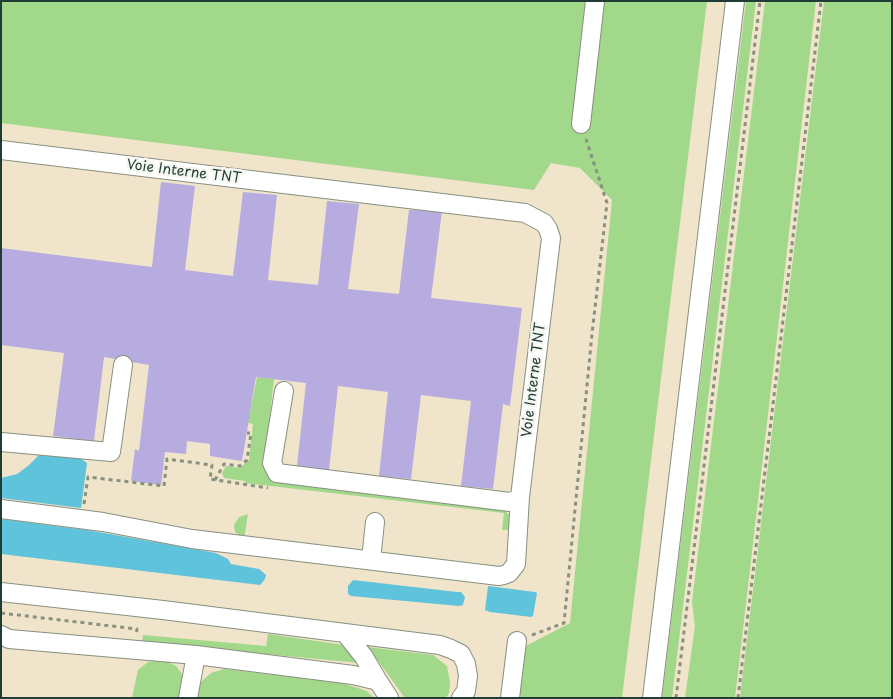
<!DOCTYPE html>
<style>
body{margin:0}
#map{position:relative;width:893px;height:699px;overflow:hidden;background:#f0e4cb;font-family:"Playpen Sans",sans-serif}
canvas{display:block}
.frame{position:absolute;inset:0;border:2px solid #1f3d34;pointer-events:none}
</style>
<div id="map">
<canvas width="893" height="699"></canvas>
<div class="frame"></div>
</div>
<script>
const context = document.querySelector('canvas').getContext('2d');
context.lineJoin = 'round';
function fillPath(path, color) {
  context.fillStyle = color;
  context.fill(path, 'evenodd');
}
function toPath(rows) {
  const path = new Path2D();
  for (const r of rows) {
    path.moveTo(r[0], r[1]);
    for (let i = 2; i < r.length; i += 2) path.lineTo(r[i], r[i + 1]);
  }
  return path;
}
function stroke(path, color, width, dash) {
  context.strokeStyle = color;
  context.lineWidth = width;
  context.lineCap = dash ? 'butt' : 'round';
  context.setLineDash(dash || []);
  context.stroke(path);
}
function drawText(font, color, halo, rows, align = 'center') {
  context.font = font + ' "Playpen Sans",sans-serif';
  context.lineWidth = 5;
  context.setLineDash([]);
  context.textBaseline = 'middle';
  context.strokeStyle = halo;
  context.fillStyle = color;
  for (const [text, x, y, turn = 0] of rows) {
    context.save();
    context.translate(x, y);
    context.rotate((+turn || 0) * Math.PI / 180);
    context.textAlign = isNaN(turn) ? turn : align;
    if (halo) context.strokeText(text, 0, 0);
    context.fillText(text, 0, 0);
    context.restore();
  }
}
fillPath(toPath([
 [1,1,707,1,622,698,518,698,524,647,570,623,612,200,580,168,551,163,534,190,1,123],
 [746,1,756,1,672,698,662,698],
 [765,1,816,1,735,698,685,698,695,626,692,602],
 [824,1,892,1,892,698,740,698],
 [257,377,274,379,264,466,266,473,274,481,507,510,507,514,510,514,511,511,510,530,502,530,504,513,245,483,245,481,224,478,222,473,226,466,240,468,249,460,253,424,248,423],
 [248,514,244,539,235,532,234,525,239,517],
 [268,634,344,645,359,663,142,642,143,635,266,646],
 [368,647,433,655,447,666,450,682,449,693,446,698,405,698],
 [157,660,166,661,176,666,182,674,185,683,183,698,132,698,138,670,148,662],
 [224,669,342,683,367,691,374,698,194,698,197,687,203,680,211,673]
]), '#a2d88a');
fillPath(toPath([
 [41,454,80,458,87,463,81,508,1,498,1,478,17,474,28,466,39,455],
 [1,519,87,530,216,553,228,559,231,564,259,569,266,575,265,579,260,585,1,554],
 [353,580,457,592,461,592,465,597,463,605,459,606,351,596,348,594,348,586],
 [488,586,535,592,537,593,533,616,531,617,490,612,485,610]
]), '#5fc3dc');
fillPath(toPath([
 [161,182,195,186,185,270,233,276,243,192,277,195,268,280,318,285,327,201,359,204,348,289,399,294,409,210,442,211,431,298,522,308,510,406,503,404,493,489,461,486,471,401,421,395,411,479,379,476,388,392,338,386,329,470,297,466,306,383,256,377,242,461,210,456,210,444,187,441,186,454,165,452,161,485,131,481,135,449,139,451,149,365,104,357,94,441,53,436,64,353,1,345,1,248,152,267]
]), '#b6ace0');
const minor = toPath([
 [581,124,595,1],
 [1,150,525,213,544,223,548,229,551,238,520,497,516,564,509,573,504,575,499,576,192,539,103,522,1,509],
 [284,391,272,463,277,473,510,502,517,500,520,497],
 [1,442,111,452,123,365],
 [371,560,375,522],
 [1,592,163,610,440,645,451,649,461,654,466,664,468,676,466,691,461,698],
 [345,633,364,657,378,681],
 [1,635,9,639,196,655,353,675,378,681,389,698],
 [188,698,196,655],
 [510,698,517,641],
 [652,698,735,1]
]);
stroke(minor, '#889080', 20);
stroke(toPath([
 [215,480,224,464,240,466,247,460,251,433,247,433],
 [84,504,88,477,164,486,167,459,212,465,210,479,268,488],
 [1,613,137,629,136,635],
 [532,635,564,623,592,334,607,203,586,139],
 [676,698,760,1],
 [738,698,821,1]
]), '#889080', 3, [4, 4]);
stroke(minor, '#fff', 18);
drawText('14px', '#1f3d34', '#f6f6f2', [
 ["Voie Interne TNT",184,172,7],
 ["Voie Interne TNT",534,380,-83]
]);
</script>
